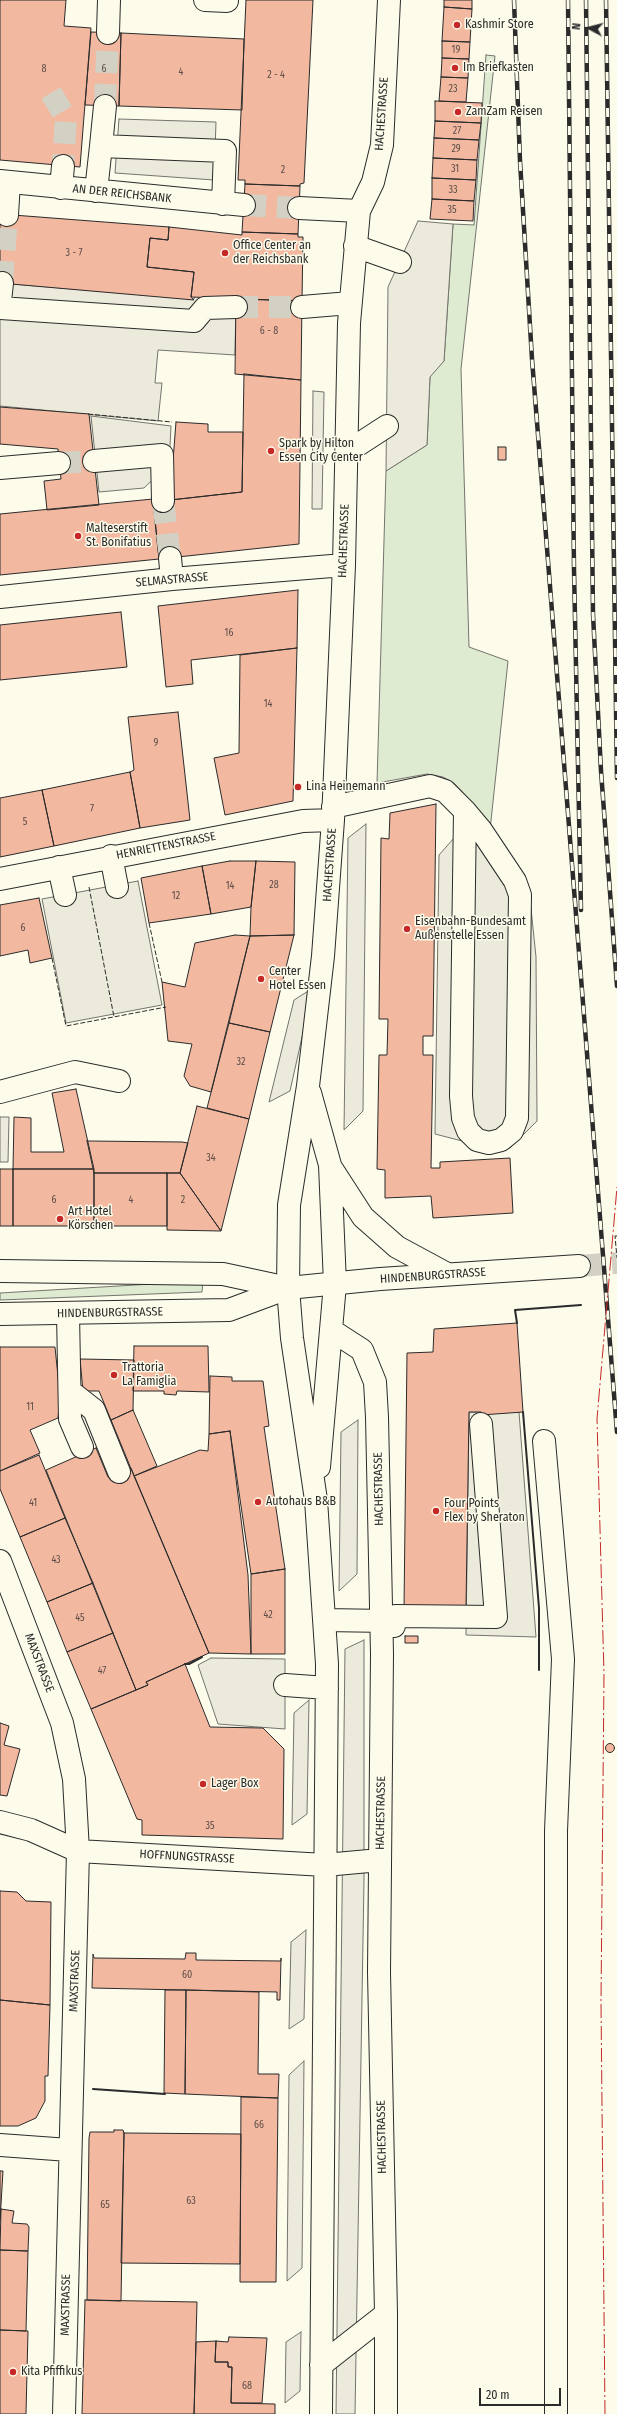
<!DOCTYPE html>
<meta charset="utf-8">
<style>
body{margin:0}
#map{position:relative;width:617px;height:2414px;overflow:hidden;background:#fdfbea;font-family:"Fira Sans Condensed",sans-serif}
canvas{display:block}
.north{position:absolute;left:569px;top:8px;width:40px;height:40px;-webkit-text-stroke:3px #fdfbea;paint-order:stroke;rotate:277deg;font-size:11px;font-weight:700;line-height:16px;text-align:center;color:#2b2b2b}
.north::after{content:'';display:block;margin:auto;width:14px;height:18px;background:#2b2b2b;clip-path:polygon(50% 0,100% 100%,50% 72%,0 100%)}
.scale{position:absolute;left:479px;top:2388px;width:82px;height:18px;box-sizing:border-box;border:2px solid #2b2b2b;border-top:0;padding-left:5px;font-size:12px;line-height:14px;white-space:nowrap;color:#2b2b2b;-webkit-text-stroke:3px #fdfbea;paint-order:stroke}
</style>
<div id="map">
<canvas width="617" height="2414"></canvas>
<div class="north">N</div>
<div class="scale">20 m</div>
</div>
<script>
const context = document.querySelector('canvas').getContext('2d');
context.lineJoin = 'round';
function fillPath(path, color) {
  context.fillStyle = color;
  context.fill(path, 'evenodd');
}
function toPath(rows) {
  const path = new Path2D();
  for (const r of rows) {
    if (r.length === 3) {
      path.moveTo(r[0] + r[2], r[1]);
      path.arc(r[0], r[1], r[2], 0, 2 * Math.PI);
      continue;
    }
    path.moveTo(r[0], r[1]);
    for (let i = 2; i < r.length; i += 2) path.lineTo(r[i], r[i + 1]);
  }
  return path;
}
function stroke(path, color, width, dash) {
  context.strokeStyle = color;
  context.lineWidth = width;
  context.lineCap = dash ? 'butt' : 'round';
  context.setLineDash(dash || []);
  context.stroke(path);
}
function drawText(font, color, halo, rows, align = 'center') {
  context.font = font + ' "Fira Sans Condensed",sans-serif';
  context.lineWidth = 3;
  context.setLineDash([]);
  context.textBaseline = 'middle';
  context.strokeStyle = halo;
  context.fillStyle = color;
  for (const [text, x, y, turn = 0] of rows) {
    context.save();
    context.translate(x, y);
    context.rotate((+turn || 0) * Math.PI / 180);
    context.textAlign = isNaN(turn) ? turn : align;
    if (halo) context.strokeText(text, 0, 0);
    context.fillText(text, 0, 0);
    context.restore();
  }
}
const green = toPath([
 [486,55,495,56,461,369,469,647,508,661,490,830,464,794,454,783,443,777,427,774,377,783,386,471,427,445,430,376,444,361,453,224,474,225,486,55],
 [203,1281,202,1292,0,1300,0,1293,203,1281]
]);
fillPath(green, '#deebd1');
stroke(green, '#74746e', 1);
const parking = toPath([
 [119,119,216,122,214,180,115,173,119,119],
 [418,221,453,224,444,361,430,377,427,445,386,471,388,287,418,221],
 [0,283,194,299,195,296,236,299,235,355,158,350,155,383,162,383,158,421,0,406,0,283],
 [313,391,324,392,322,509,312,509,313,391],
 [91,416,171,426,169,464,144,488,99,492,91,416],
 [366,824,363,1111,344,1130,348,838,366,824],
 [462,829,530,899,536,957,537,1121,510,1148,485,1151,466,1142,435,1134,439,855,462,829],
 [138,881,162,1005,66,1023,42,899,138,881],
 [313,988,290,1091,269,1102,294,1000,313,988],
 [0,1117,9,1117,8,1162,0,1162,0,1117],
 [469,1412,481,1412,481,1414,519,1412,536,1637,466,1635,469,1412],
 [358,1420,357,1574,339,1591,341,1432,358,1420],
 [364,1640,364,1880,355,2414,336,2414,345,1649,364,1640],
 [211,1658,285,1659,285,1729,218,1724,198,1665,211,1658],
 [309,1700,307,1814,292,1825,294,1713,309,1700],
 [306,1930,304,2019,289,2029,291,1942,306,1930],
 [304,2061,302,2268,287,2281,289,2075,304,2061],
 [301,2332,300,2391,285,2403,286,2342,301,2332]
]);
fillPath(parking, '#eceadb');
stroke(parking, '#74746e', 1);
const building = toPath([
 [0,0,66,0,64,26,91,28,80,167,0,160,0,0],
 [246,0,313,0,304,183,300,184,300,186,245,184,245,180,238,180,246,0],
 [444,0,472,0,472,9,444,7,444,0],
 [444,7,472,9,470,42,442,41,444,7],
 [91,32,121,33,119,106,85,105,91,32],
 [121,33,244,39,242,110,119,106,121,33],
 [442,41,470,42,469,59,442,58,442,41],
 [442,58,469,59,468,78,441,77,442,58],
 [441,77,468,78,466,102,439,101,441,77],
 [435,101,482,103,481,123,435,121,435,101],
 [435,121,481,123,479,140,434,138,435,121],
 [434,138,479,140,477,160,433,158,434,138],
 [433,158,477,160,476,180,432,178,433,158],
 [432,178,476,180,474,201,432,199,432,178],
 [245,184,300,186,298,234,242,232,245,184],
 [432,199,474,201,473,221,430,219,432,199],
 [0,214,169,227,168,240,150,238,147,267,194,272,191,297,194,300,0,283,0,214],
 [169,227,242,235,242,232,298,234,298,237,303,237,302,301,191,297,194,272,147,267,150,238,168,240,169,227],
 [236,299,302,301,301,380,235,374,236,299],
 [244,374,301,380,299,544,159,559,153,502,242,492,244,374],
 [0,407,89,414,99,505,47,510,44,481,61,479,58,449,0,444,0,407],
 [176,422,208,424,208,432,243,432,242,492,170,500,176,422],
 [498,447,506,447,506,460,498,460,498,447],
 [153,499,159,559,0,575,0,514,153,499],
 [298,590,297,648,191,660,193,684,166,687,158,606,298,590],
 [121,612,127,667,0,680,0,625,121,612],
 [297,648,293,801,225,815,214,758,239,753,240,655,297,648],
 [178,712,190,820,140,828,130,772,134,770,128,717,178,712],
 [130,772,140,828,54,846,42,790,130,772],
 [42,790,54,846,0,857,0,798,42,790],
 [436,804,433,1036,423,1036,423,1055,433,1055,431,1168,440,1168,440,1162,510,1158,513,1213,433,1218,431,1196,385,1198,385,1170,377,1169,379,1055,387,1055,388,1019,379,1019,381,838,389,839,390,813,436,804],
 [230,861,256,861,251,907,211,914,202,866,230,861],
 [256,861,295,862,294,935,250,936,251,907,256,861],
 [202,866,211,914,149,923,141,878,202,866],
 [39,898,52,958,30,963,28,950,0,956,0,905,39,898],
 [235,935,250,936,211,1092,190,1086,184,1076,192,1044,168,1041,162,982,185,987,195,943,235,935],
 [294,935,270,1032,229,1023,250,936,294,935],
 [229,1023,270,1032,249,1119,207,1108,229,1023],
 [76,1089,94,1169,13,1169,14,1117,31,1118,31,1152,64,1152,52,1093,76,1089],
 [197,1106,249,1119,221,1231,180,1173,197,1106],
 [87,1141,182,1142,188,1143,180,1173,94,1173,87,1141],
 [0,1169,13,1169,13,1226,0,1226,0,1169],
 [13,1169,94,1169,94,1226,13,1226,13,1169],
 [94,1173,167,1173,167,1226,94,1226,94,1173],
 [167,1173,180,1173,221,1231,167,1230,167,1173],
 [517,1323,523,1412,481,1415,481,1412,469,1412,466,1607,404,1608,407,1353,433,1352,434,1329,517,1323],
 [134,1346,208,1346,209,1392,177,1391,176,1395,164,1394,164,1391,133,1391,134,1346],
 [0,1347,55,1347,60,1396,58,1418,30,1430,40,1453,0,1471,0,1347],
 [80,1359,134,1360,133,1410,111,1420,99,1391,83,1391,80,1359],
 [210,1376,232,1377,232,1381,263,1381,269,1426,264,1427,285,1569,251,1574,230,1431,209,1434,210,1376],
 [133,1410,157,1466,134,1476,111,1420,133,1410],
 [230,1431,248,1575,251,1654,209,1653,134,1476,200,1450,208,1451,209,1434,230,1431],
 [96,1448,108,1477,131,1468,209,1653,146,1682,148,1685,136,1690,46,1470,96,1448],
 [39,1455,65,1518,20,1537,0,1489,0,1471,39,1455],
 [65,1518,93,1583,47,1602,20,1537,65,1518],
 [285,1569,285,1654,251,1654,251,1574,285,1569],
 [93,1583,113,1633,67,1652,47,1602,93,1583],
 [113,1633,136,1690,91,1709,67,1652,113,1633],
 [405,1636,418,1636,418,1643,405,1643,405,1636],
 [185,1664,210,1727,263,1728,284,1749,283,1839,142,1835,142,1820,137,1819,91,1709,148,1685,146,1682,185,1664],
 [0,1723,9,1726,4,1745,20,1749,7,1796,0,1795,0,1723],
 [610,1748,4.5],
 [0,1891,17,1892,26,1901,51,1902,50,2005,0,2000,0,1891],
 [186,1953,196,1953,196,1960,281,1961,281,1958,280,2000,277,2000,277,1992,92,1988,93,1954,94,1958,185,1959,186,1953],
 [165,1990,186,1990,185,2094,164,2093,165,1990],
 [186,1990,259,1992,258,2074,279,2074,278,2098,185,2094,186,1990],
 [0,2000,50,2005,48,2076,45,2076,45,2101,36,2118,18,2126,0,2126,0,2000],
 [241,2097,278,2098,276,2282,240,2282,241,2097],
 [114,2130,123,2130,124,2133,121,2301,87,2300,89,2138,90,2132,114,2132,114,2130],
 [124,2133,241,2134,240,2264,121,2263,124,2133],
 [0,2171,3,2171,0,2221,0,2171],
 [1,2209,14,2211,12,2223,27,2224,29,2227,28,2251,0,2250,1,2209],
 [0,2250,28,2251,26,2331,0,2330,0,2250],
 [85,2300,197,2302,194,2414,82,2414,85,2300],
 [0,2330,28,2331,26,2414,0,2414,0,2330],
 [229,2337,267,2338,262,2403,231,2403,232,2367,228,2367,228,2362,215,2362,216,2341,228,2342,229,2337],
 [216,2341,215,2362,228,2362,228,2367,232,2367,231,2403,275,2404,275,2414,194,2414,196,2342,216,2341]
]);
fillPath(building, '#f2b8a0');
stroke(building, '#2b2b2b', 1);
stroke(toPath([
 [51,93,66,118,63,166],
 [105,106,108,33],
 [244,205,299,208],
 [2,283,7,215],
 [236,307,302,307],
 [59,463,94,461],
 [163,501,170,558]
]), '#d3d1c4', 22, [22, 11]);
stroke(toPath([
 [579,1266,617,1263]
]), '#d3d1c4', 22, [22, 11]);
const minor = toPath([
 [205,0,227,1],
 [108,33,109,0],
 [101,146,105,106],
 [0,181,244,205],
 [61,188,63,166],
 [96,191,101,146,225,151,223,204],
 [299,208,359,211],
 [7,215,9,182],
 [355,246,400,262],
 [0,301,2,283],
 [302,307,350,303],
 [0,308,194,321,205,308,236,307],
 [347,452,387,426],
 [94,461,162,455,163,501],
 [0,468,59,463],
 [170,558,172,579],
 [0,597,172,579,344,565],
 [333,807,430,786,445,791,465,811,481,830,515,881,520,895,517,1118,512,1131,501,1140,489,1143,477,1140,468,1131,463,1118,461,1096,465,811],
 [111,856,117,887],
 [59,867,65,895],
 [0,879,303,821,333,820],
 [0,1092,75,1072,119,1081],
 [310,1093,330,1165,335,1284,319,1467],
 [330,1166,363,1217,397,1247,447,1274],
 [68,1314,70,1419,82,1447],
 [71,1392,94,1410,119,1472],
 [544,1441,563,1659,556,1831,556,2414],
 [0,1561,62,1723,74,1779,78,1851,64,2414],
 [324,1620,388,1621,394,1626],
 [388,1621,395,1616,496,1617,481,1424],
 [285,1685,327,1688],
 [0,1822,31,1830,78,1851,325,1865,380,1860],
 [0,2145,69,2150],
 [321,2365,386,2314,379,1972,382,1654,377,1417,375,1382,362,1350,331,1330],
 [321,2414,327,1664,316,1500,292,1338,288,1288,289,1205,308,1086,323,956,333,820,344,565,349,323,359,211,373,182,382,145,389,0],
 [386,2414,386,2314]
]);
const major = toPath([
 [0,1271,223,1274,288,1288],
 [0,1314,229,1310,288,1288,380,1279,579,1266]
]);
stroke(minor, '#2b2b2b', 24);
stroke(major, '#2b2b2b', 24);
stroke(minor, '#fdfbea', 22);
stroke(major, '#fdfbea', 22);
const rail = toPath([
 [514,0,520,161,532,359,617,1432],
 [568,0,574,569,581,910],
 [586,0,593,614,601,771,617,986],
 [606,0,617,778]
]);
stroke(rail, '#2b2b2b', 4.5);
stroke(rail, '#fdfbea', 3, [9]);
stroke(toPath([
 [88,414,172,422],
 [89,887,114,1017],
 [149,923,162,982],
 [52,958,66,1026,166,1007],
 [617,1236,615,1236,617,1258]
]), '#2b2b2b', 1, [5, 2]);
stroke(toPath([
 [517,1323,515,1310,581,1305],
 [523,1412,539,1608,539,1670],
 [185,1664,189,1664,202,1657],
 [93,2089,165,2094]
]), '#2b2b2b', 2);
stroke(toPath([
 [605,2414,601,2002,604,1674,597,1419,617,1187]
]), '#c62828', 1, [14, 3, 2, 3]);
for (const [x, y, r, color] of [
 [457,25,4,"#c62828"],
 [455,68,4,"#c62828"],
 [458,112,4,"#c62828"],
 [225,253,4,"#c62828"],
 [271,451,4,"#c62828"],
 [78,536,4,"#c62828"],
 [298,787,4,"#c62828"],
 [407,929,4,"#c62828"],
 [261,979,4,"#c62828"],
 [60,1219,4,"#c62828"],
 [114,1375,4,"#c62828"],
 [258,1502,4,"#c62828"],
 [436,1511,4,"#c62828"],
 [203,1784,4,"#c62828"],
 [13,2372,4,"#c62828"]
]) {
  const dot = new Path2D();
  dot.arc(x, y, r, 0, 2 * Math.PI);
  context.fillStyle = color;
  context.fill(dot);
  stroke(dot, '#fdfbea', 1.5);
}
drawText('10px', '#5d4e48', null, [
 ["19",456,50],
 ["8",44,69],
 ["6",104,69],
 ["4",181,72],
 ["2 - 4",276,75],
 ["23",453,89],
 ["27",457,131],
 ["29",456,149],
 ["31",455,169],
 ["2",283,170],
 ["33",453,190],
 ["35",452,210],
 ["3 - 7",74,253],
 ["6 - 8",269,331],
 ["16",229,633],
 ["14",268,704],
 ["9",156,743],
 ["7",92,809],
 ["5",25,822],
 ["28",274,885],
 ["14",230,886],
 ["12",176,896],
 ["6",23,928],
 ["32",241,1062],
 ["34",211,1158],
 ["6",54,1200],
 ["4",131,1200],
 ["2",183,1200],
 ["11",30,1407],
 ["41",33,1503],
 ["43",56,1560],
 ["42",268,1615],
 ["45",80,1618],
 ["47",102,1671],
 ["35",210,1826],
 ["60",187,1975],
 ["66",259,2125],
 ["63",191,2201],
 ["65",105,2205],
 ["68",247,2386]
]);
drawText('12px', '#2b2b2b', '#fdfbea', [
 ["Kashmir Store",465,25],
 ["Im Briefkasten",463,68],
 ["ZamZam Reisen",466,112],
 ["Office Center an",233,246],
 ["der Reichsbank",233,260],
 ["Spark by Hilton",279,444],
 ["Essen City Center",279,458],
 ["Malteserstift",86,529],
 ["St. Bonifatius",86,543],
 ["Lina Heinemann",306,787],
 ["Eisenbahn-Bundesamt",415,922],
 ["Außenstelle Essen",415,936],
 ["Center",269,972],
 ["Hotel Essen",269,986],
 ["Art Hotel",68,1212],
 ["Körschen",68,1226],
 ["Trattoria",122,1368],
 ["La Famiglia",122,1382],
 ["Autohaus B&B",266,1502],
 ["Four Points",444,1504],
 ["Flex by Sheraton",444,1518],
 ["Lager Box",211,1784],
 ["Kita Pfiffikus",21,2372]
], 'left');
drawText('12px', '#2b2b2b', '#fdfbea', [
 ["HACHESTRASSE",382,114,-86],
 ["AN DER REICHSBANK",122,194,6],
 ["HACHESTRASSE",344,541,-88],
 ["SELMASTRASSE",172,580,-5],
 ["HENRIETTENSTRASSE",166,846,-11],
 ["HACHESTRASSE",330,865,-86],
 ["HINDENBURGSTRASSE",433,1276,-4],
 ["HINDENBURGSTRASSE",110,1313,-1],
 ["HACHESTRASSE",379,1489,-91],
 ["MAXSTRASSE",39,1663,69],
 ["HACHESTRASSE",381,1813,-89],
 ["HOFFNUNGSTRASSE",187,1857,3],
 ["MAXSTRASSE",75,1981,-88],
 ["HACHESTRASSE",382,2137,-91],
 ["MAXSTRASSE",66,2305,-89]
]);
</script>
